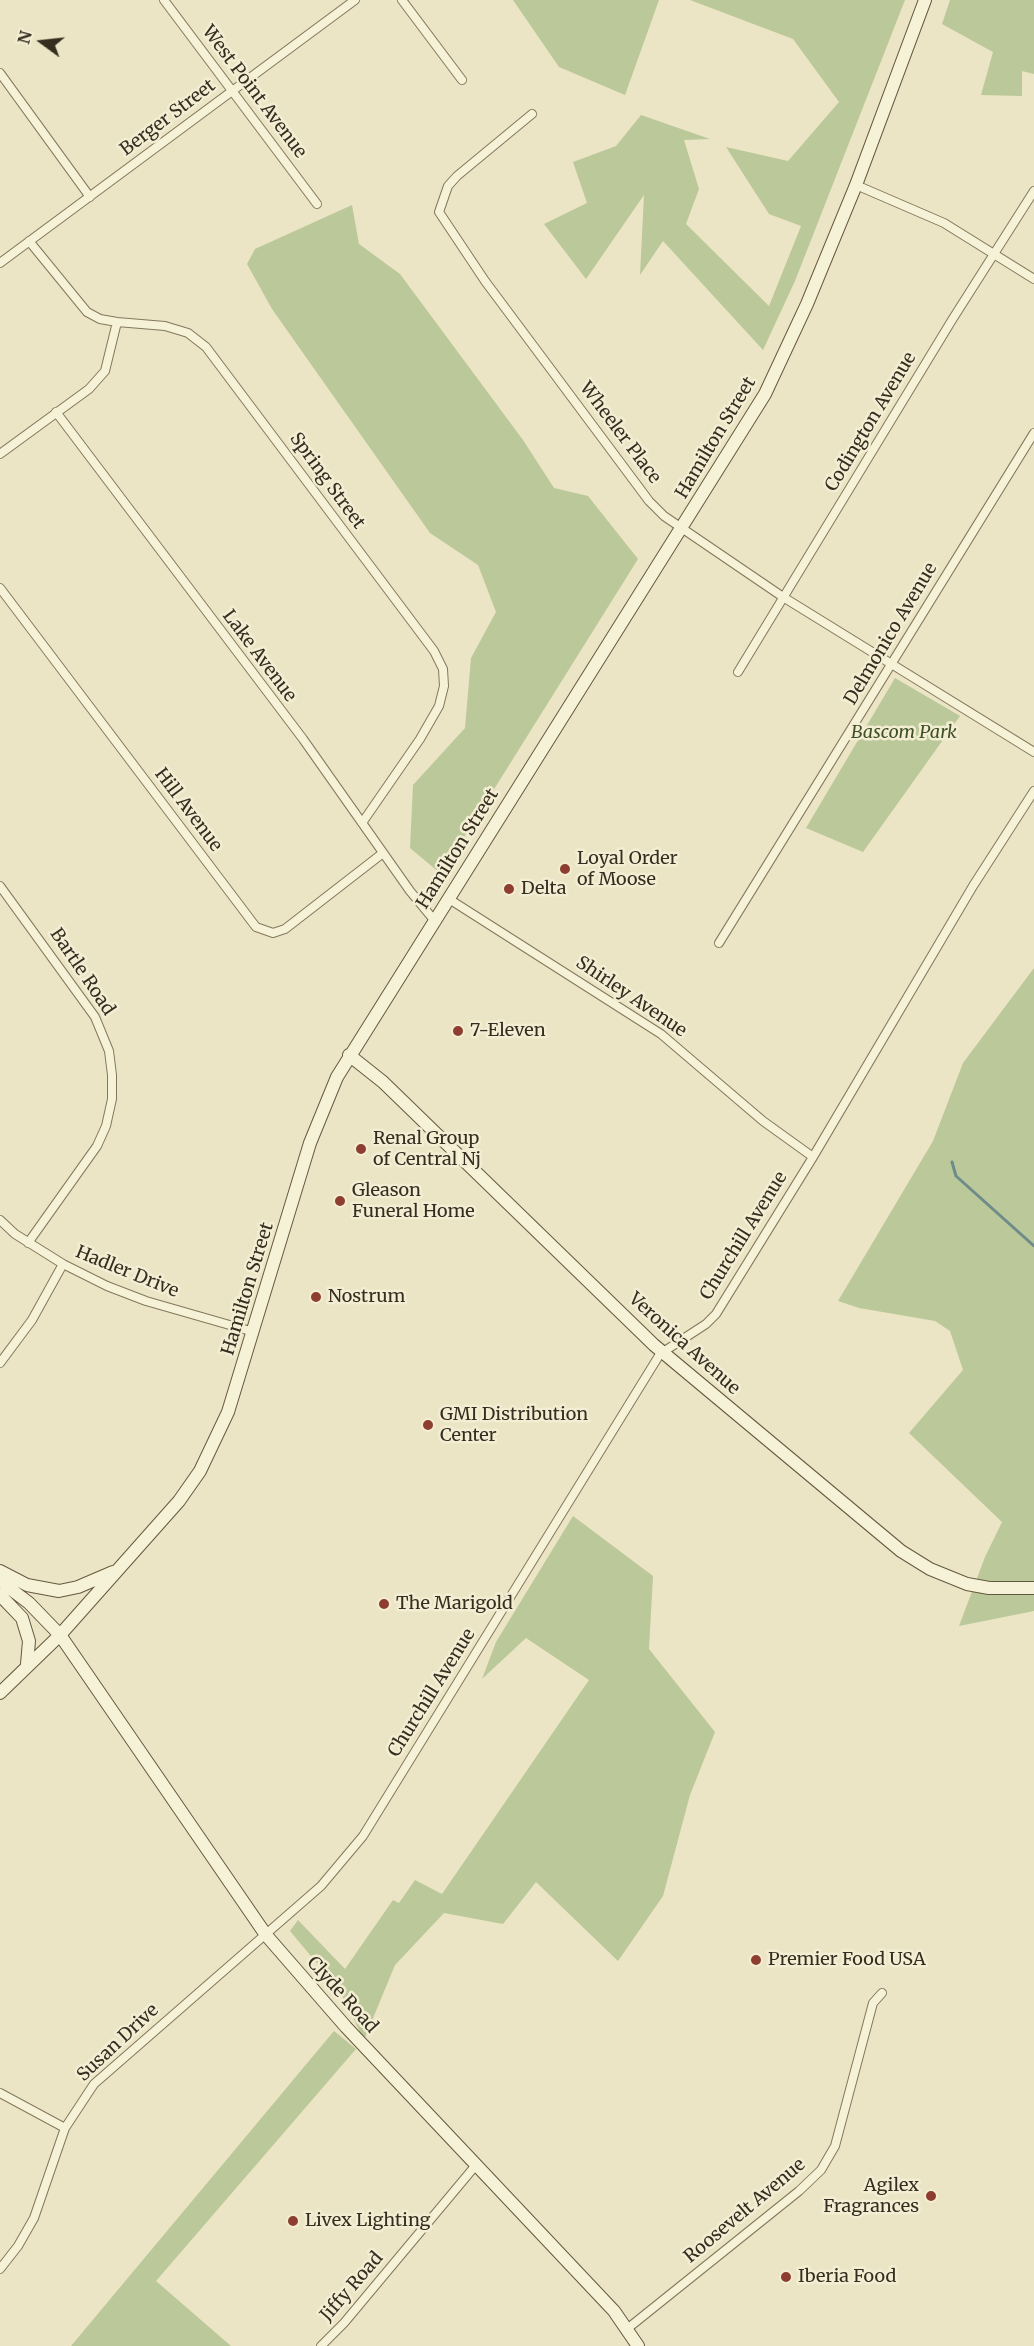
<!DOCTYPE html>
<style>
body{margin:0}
#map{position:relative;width:1034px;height:2346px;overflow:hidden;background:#ebe5c5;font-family:Merriweather,serif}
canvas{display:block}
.north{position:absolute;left:12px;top:12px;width:60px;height:60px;-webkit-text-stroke:4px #f3eed3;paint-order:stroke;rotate:285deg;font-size:16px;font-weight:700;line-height:24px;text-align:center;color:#352d1f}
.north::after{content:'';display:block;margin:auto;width:21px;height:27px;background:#352d1f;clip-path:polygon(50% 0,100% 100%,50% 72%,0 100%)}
</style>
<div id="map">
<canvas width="1034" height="2346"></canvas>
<div class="north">N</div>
</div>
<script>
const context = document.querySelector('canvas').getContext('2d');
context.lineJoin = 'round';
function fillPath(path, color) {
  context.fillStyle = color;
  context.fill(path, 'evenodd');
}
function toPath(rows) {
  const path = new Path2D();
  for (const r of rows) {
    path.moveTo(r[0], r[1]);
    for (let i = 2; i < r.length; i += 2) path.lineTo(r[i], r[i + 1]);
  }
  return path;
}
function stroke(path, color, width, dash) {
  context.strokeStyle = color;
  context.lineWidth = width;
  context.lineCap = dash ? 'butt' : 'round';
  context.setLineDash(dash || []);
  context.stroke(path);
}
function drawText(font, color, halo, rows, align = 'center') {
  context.font = font + ' Merriweather,serif';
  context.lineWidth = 5;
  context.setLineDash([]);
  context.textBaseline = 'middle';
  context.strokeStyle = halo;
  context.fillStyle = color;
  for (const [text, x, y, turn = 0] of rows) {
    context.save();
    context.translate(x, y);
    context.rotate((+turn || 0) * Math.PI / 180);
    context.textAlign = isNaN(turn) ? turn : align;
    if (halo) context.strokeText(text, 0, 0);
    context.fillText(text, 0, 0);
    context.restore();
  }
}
fillPath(toPath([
 [513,0,659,0,625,95,559,67],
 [690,0,905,0,795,281,763,350,663,241,640,275,644,195,586,279,544,224,587,203,573,162,616,146,641,115,710,139,684,140,699,189,686,224,769,306,801,226,769,214,726,147,788,161,839,102,793,39],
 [950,0,1034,0,1034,74,1022,71,1022,96,981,95,993,52,942,24],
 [352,205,359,244,400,274,523,440,554,488,588,496,638,559,441,874,410,848,413,785,465,728,471,658,496,612,478,565,430,533,272,309,247,264,255,249],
 [895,678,960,716,863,852,806,828],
 [1034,968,1034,1611,959,1626,985,1557,1002,1522,909,1433,963,1370,950,1331,935,1321,859,1308,838,1301,933,1141,963,1063],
 [573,1516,653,1576,649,1649,715,1732,690,1795,663,1896,618,1961,536,1882,503,1924,444,1913,395,1965,364,2040,340,1991,290,1931,298,1920,345,1969,393,1900,399,1903,415,1880,442,1894,589,1680,526,1638,482,1679,496,1642],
 [334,2031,356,2049,156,2281,231,2346,71,2346]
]), '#bbc899');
stroke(toPath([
 [952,1162,956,1176,1034,1246]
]), '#6e8c89', 3);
const street = toPath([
 [164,0,317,204],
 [402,0,462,80],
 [0,73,90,197],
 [532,114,457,176,448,186,439,212,485,281,649,501,664,516,783,597,1034,752],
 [856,185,944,223,1034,279],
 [29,241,87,312,100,319,117,322,165,326,188,333,206,347,434,651,443,669,444,686,439,706,420,739,362,823],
 [0,263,355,0],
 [56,412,303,739,410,891,434,920],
 [0,454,89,389,105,371,117,322],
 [0,588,256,927,273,933,285,929,383,853],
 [738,672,952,320,1034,191],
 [0,886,95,1017,109,1051,112,1075,112,1099,106,1126,97,1146,28,1243],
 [449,899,661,1034,763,1121,813,1157],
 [719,943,1034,433],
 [0,1220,15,1234,63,1264,107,1286,146,1301,254,1332],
 [0,1363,32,1320,63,1264],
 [0,2093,65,2128],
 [0,2269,18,2246,34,2218,65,2128,94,2084,321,1886,363,1836,660,1354,706,1324,716,1314,813,1157,973,886,1034,791],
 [627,2329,799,2191,821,2170,835,2146,873,2003,882,1993],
 [321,2346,344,2323,476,2165]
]);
const secondary = toPath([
 [349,1055,383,1082,654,1345,901,1551,930,1569,967,1584,989,1588,1034,1588],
 [0,1571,27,1585,59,1591,78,1587,113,1572],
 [0,1581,29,1603,60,1635,266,1935,346,2027,614,2311,638,2346],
 [0,1595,22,1618,29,1641,27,1664],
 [0,1693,60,1635,179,1501,200,1471,228,1412,310,1143,337,1077,765,394,807,304,856,185,925,0]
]);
stroke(street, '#84775c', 10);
stroke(secondary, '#66583f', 14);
stroke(street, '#f6f2d7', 8);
stroke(secondary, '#f6f2d7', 12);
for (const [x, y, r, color] of [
 [565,869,6,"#8e3e31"],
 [509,889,6,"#8e3e31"],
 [458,1031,6,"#8e3e31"],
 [361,1149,6,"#8e3e31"],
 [340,1201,6,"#8e3e31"],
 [316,1297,6,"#8e3e31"],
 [428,1425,6,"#8e3e31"],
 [384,1604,6,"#8e3e31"],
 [756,1960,6,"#8e3e31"],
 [931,2196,6,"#8e3e31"],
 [293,2221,6,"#8e3e31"],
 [786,2277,6,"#8e3e31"]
]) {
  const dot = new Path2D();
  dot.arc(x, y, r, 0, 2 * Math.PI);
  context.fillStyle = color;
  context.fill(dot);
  stroke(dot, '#f3eed3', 2);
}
drawText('18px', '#352d1f', '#f3eed3', [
 ["West Point Avenue",254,92,53],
 ["Berger Street",168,118,-37],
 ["Codington Avenue",871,422,-59],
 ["Wheeler Place",620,433,53],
 ["Hamilton Street",716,438,-59],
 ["Spring Street",327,481,54],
 ["Delmonico Avenue",891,634,-59],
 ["Lake Avenue",259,656,53],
 ["Hill Avenue",188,810,53],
 ["Hamilton Street",458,849,-58],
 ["Bartle Road",82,972,56],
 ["Shirley Avenue",631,997,34],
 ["Churchill Avenue",744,1236,-58],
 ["Hadler Drive",127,1272,22],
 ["Hamilton Street",248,1289,-73],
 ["Veronica Avenue",684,1344,42],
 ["Churchill Avenue",432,1693,-58],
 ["Clyde Road",342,1995,48],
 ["Susan Drive",118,2043,-43],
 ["Roosevelt Avenue",745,2211,-40],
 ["Jiffy Road",352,2287,-49]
]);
drawText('italic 18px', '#3f5027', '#f3eed3', [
 ["Bascom Park",904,733]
]);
drawText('18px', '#352d1f', '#f3eed3', [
 ["Loyal Order",577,859],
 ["of Moose",577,880],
 ["Delta",521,889],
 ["7-Eleven",470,1031],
 ["Renal Group",373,1139],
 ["of Central Nj",373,1160],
 ["Gleason",352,1191],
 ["Funeral Home",352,1212],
 ["Nostrum",328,1297],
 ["GMI Distribution",440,1415],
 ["Center",440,1436],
 ["The Marigold",396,1604],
 ["Premier Food USA",768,1960],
 ["Agilex",919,2186,"right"],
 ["Fragrances",919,2207,"right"],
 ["Livex Lighting",305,2221],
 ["Iberia Food",798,2277]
], 'left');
</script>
